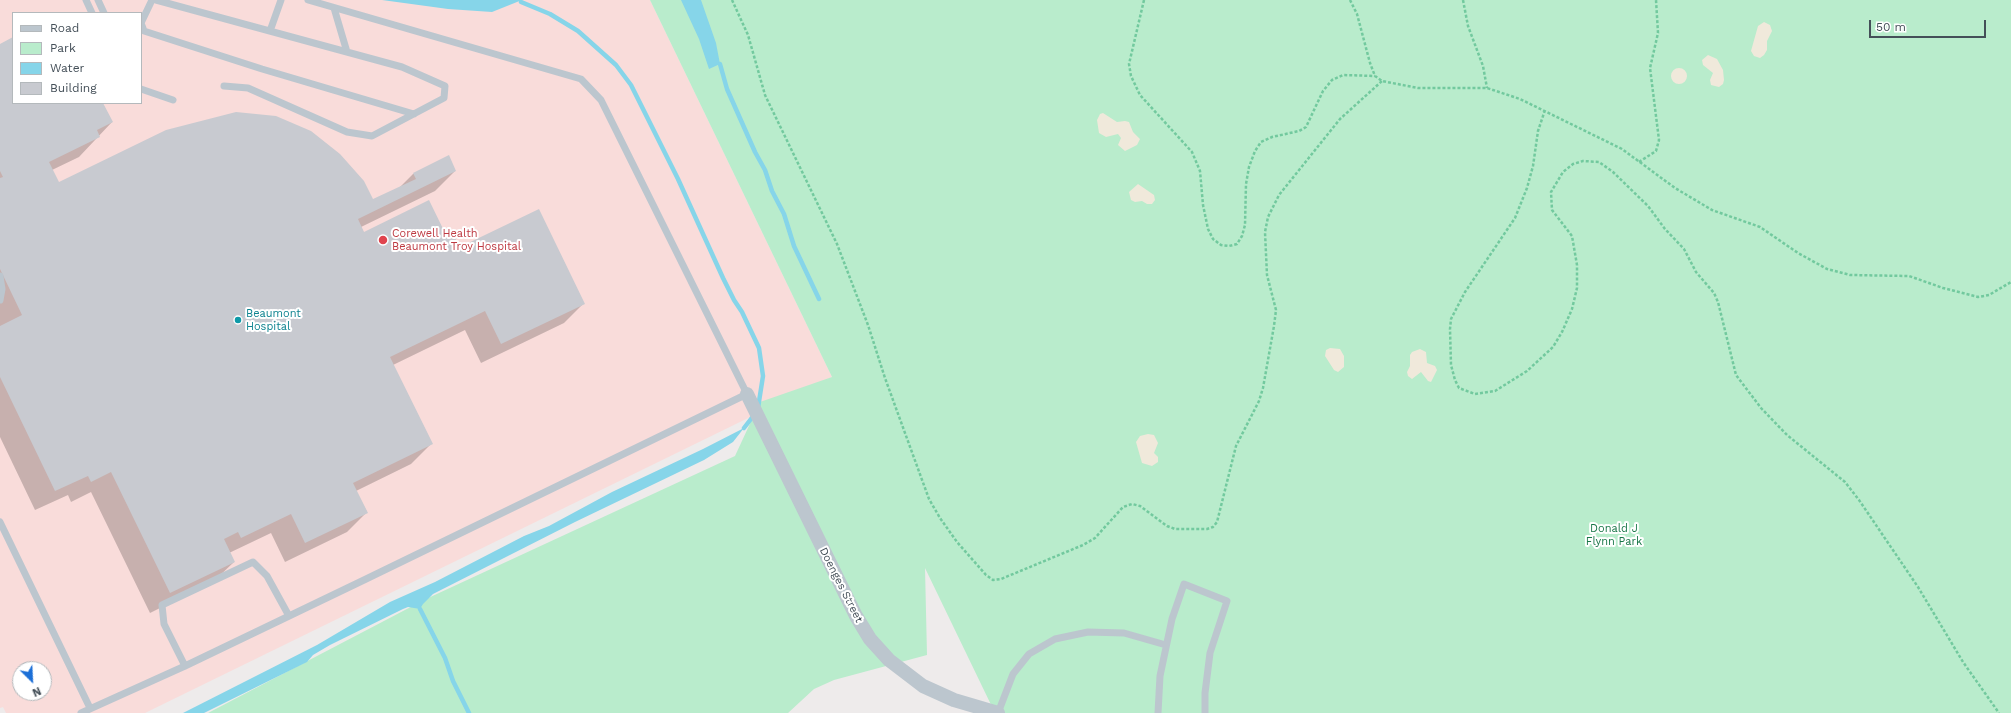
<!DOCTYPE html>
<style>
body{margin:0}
#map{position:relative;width:2011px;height:713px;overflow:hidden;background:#eeebeb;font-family:"Work Sans",sans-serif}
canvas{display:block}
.legend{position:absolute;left:12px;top:12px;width:130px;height:92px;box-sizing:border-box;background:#fff;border:1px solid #b4b9bc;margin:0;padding:5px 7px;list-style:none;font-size:12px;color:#444f58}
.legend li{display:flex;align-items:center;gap:8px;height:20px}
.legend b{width:20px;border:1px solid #b4b9bc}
.north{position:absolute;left:12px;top:661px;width:40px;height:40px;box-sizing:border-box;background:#fff;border:1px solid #b4b9bc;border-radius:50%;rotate:156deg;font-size:11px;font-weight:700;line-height:16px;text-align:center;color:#444f58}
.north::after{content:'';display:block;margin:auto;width:14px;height:18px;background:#1c6fd7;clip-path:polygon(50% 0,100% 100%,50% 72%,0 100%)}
.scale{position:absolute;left:1869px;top:20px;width:117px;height:18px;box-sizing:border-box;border:2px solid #444f58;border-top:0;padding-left:5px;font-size:12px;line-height:14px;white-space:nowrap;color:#444f58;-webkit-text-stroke:3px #fff;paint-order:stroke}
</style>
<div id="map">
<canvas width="2011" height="713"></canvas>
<ul class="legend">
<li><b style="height:5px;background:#bcc6ce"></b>Road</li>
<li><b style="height:11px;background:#b9eccc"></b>Park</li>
<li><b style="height:11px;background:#86d5e9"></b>Water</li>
<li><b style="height:11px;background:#c8cad0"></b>Building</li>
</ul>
<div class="north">N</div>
<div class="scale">50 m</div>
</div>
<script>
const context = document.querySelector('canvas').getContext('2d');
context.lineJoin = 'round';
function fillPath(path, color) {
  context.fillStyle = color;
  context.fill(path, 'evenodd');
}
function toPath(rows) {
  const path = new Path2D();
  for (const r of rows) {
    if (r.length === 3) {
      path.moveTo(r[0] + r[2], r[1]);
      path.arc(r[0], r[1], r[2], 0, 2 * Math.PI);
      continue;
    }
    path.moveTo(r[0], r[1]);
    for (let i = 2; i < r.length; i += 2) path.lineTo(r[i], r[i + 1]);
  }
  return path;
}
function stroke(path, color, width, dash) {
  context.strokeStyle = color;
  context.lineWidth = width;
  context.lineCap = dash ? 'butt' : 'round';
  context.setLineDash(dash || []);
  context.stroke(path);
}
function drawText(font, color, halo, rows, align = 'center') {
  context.font = font + ' "Work Sans",sans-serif';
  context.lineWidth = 4;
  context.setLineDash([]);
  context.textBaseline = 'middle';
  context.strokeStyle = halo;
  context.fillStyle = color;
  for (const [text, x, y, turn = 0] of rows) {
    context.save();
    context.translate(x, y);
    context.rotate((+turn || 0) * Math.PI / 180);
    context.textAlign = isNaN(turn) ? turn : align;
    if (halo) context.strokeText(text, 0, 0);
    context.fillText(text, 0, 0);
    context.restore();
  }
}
fillPath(toPath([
 [0,0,650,0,832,377,145,713,6,713,3,707,0,708],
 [13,13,141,13,141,103,13,103],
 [20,669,44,669,44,693,20,693]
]), '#f9dcda');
fillPath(toPath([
 [650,0,2011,0,2011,713,995,713,925,568,927,655,834,680,814,689,788,713,208,713,426,599,735,456,760,402,832,377]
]), '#b9eccc');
fillPath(toPath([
 [1764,22,1770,25,1772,31,1767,41,1767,50,1764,55,1760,58,1754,56,1751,51,1758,26],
 [1708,55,1717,59,1723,70,1724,80,1723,84,1719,87,1711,85,1710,80,1713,73,1703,65,1702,60],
 [1679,76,8],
 [1103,113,1117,122,1125,121,1129,122,1133,132,1140,139,1137,145,1125,151,1118,145,1121,138,1118,134,1106,137,1099,133,1097,120,1100,114],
 [1138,184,1154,195,1155,200,1152,204,1147,204,1142,201,1135,202,1131,200,1129,192],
 [1330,348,1340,349,1344,356,1344,367,1338,372,1334,370,1325,356,1326,350],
 [1420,349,1426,352,1427,363,1435,366,1437,370,1431,382,1428,381,1421,372,1412,379,1408,376,1407,372,1410,366,1410,355,1412,352],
 [1148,434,1154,435,1158,443,1154,453,1158,457,1158,462,1152,466,1142,463,1136,442,1140,436]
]), '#f0e9db');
fillPath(toPath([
 [382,0,522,0,492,12,448,9],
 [681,0,701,0,716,43,720,64,709,69,699,39],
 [744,428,733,442,704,460,575,522,433,594,423,604,420,609,408,607,403,609,330,645,313,655,307,662,204,713,183,713,317,645,390,602,435,582,524,536,549,526,612,492,703,449]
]), '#86d5e9');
fillPath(toPath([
 [13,38,13,103,102,103,112,122,79,157,52,170,59,184,373,201,399,188,413,174,455,171,435,191,361,227,364,233,447,240,459,248,583,304,564,323,481,363,465,330,393,365,431,444,411,464,356,491,367,512,347,532,285,562,271,533,229,553,234,562,214,581,150,613,91,492,71,502,68,495,35,510,0,437,0,45]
]), '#0003');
stroke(toPath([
 [521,2,550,14,578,31,616,65,631,85,678,179,723,278,734,300,742,312,759,348,763,376,758,408],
 [720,64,727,89,755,152,765,170,772,191,784,214,794,246,819,299],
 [744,428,754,415],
 [420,609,445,658,453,681,469,713]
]), '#86d5e9', 4.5);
fillPath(toPath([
 [13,37,13,103,103,103,113,122,97,130,100,137,49,162,59,182,166,130,236,112,276,116,311,131,340,154,364,181,373,199,416,179,413,173,449,155,456,171,358,219,364,232,429,200,448,239,454,236,460,247,539,209,585,304,501,344,485,311,390,357,433,444,353,483,368,513,305,543,291,514,241,538,238,532,224,539,235,562,170,593,111,472,91,482,88,476,55,491,0,377,0,326,22,315,0,269,0,178,3,177,0,171,0,44]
]), '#c8cad0');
stroke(toPath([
 [732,0,748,35,765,95,837,244,868,325,885,378,929,499,940,518,957,542,986,575,993,580,1001,579,1083,545,1095,538,1123,507,1132,504,1140,506,1167,526,1175,529,1207,529,1213,527,1217,522,1236,446,1259,401,1263,388,1274,326,1276,310,1267,275,1265,232,1268,217,1279,195,1340,119,1382,81],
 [1144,0,1129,64,1131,76,1140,95,1192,152,1200,171,1203,205,1208,229,1213,239,1221,245,1229,246,1237,244,1242,236,1245,225,1246,184,1249,167,1255,151,1261,142,1272,137,1299,131,1306,127,1323,91,1332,80,1343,75,1375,76],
 [1350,0,1357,14,1370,63,1375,76,1382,81,1418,88,1487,88,1520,99,1622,149,1675,188,1712,210,1760,227,1798,253,1827,269,1850,275,1909,276,1943,288,1978,297,1989,295,2011,282],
 [1463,0,1468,26,1483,66,1487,88],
 [1545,110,1538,131,1533,166,1527,188,1515,218,1465,292,1451,319,1450,329,1451,365,1455,380,1459,388,1475,394,1495,391,1527,371,1553,347,1562,332,1572,309,1577,288,1577,265,1572,236,1552,210,1551,192,1563,172,1573,164,1583,161,1599,162,1613,172,1648,206,1665,229,1684,249,1696,272,1714,293,1718,302,1736,375,1761,408,1787,435,1845,482,1859,500,1918,587,1963,662,1999,713],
 [1639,162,1656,151,1659,140,1650,68,1658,33,1656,0]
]), '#72c99e', 2.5, [3, 2]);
stroke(toPath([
 [86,0,92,13],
 [98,0,104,13],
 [152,0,141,23,144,31,262,69,414,114],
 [156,0,402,67,445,86,444,98,372,136,347,132,248,88,224,86],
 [334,8,347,52],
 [270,31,281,0],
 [141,89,173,100],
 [0,276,2,289,0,300],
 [0,522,90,708],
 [185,666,164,624,162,605,253,562,267,576,289,616],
 [81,713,185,666,364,580,747,394,601,100,581,79,308,0],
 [998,713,1013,674,1029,654,1055,639,1088,632,1124,633,1166,645],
 [1158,713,1160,676,1172,619,1184,584,1227,601,1210,653,1205,693,1205,713]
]), '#bcc6ce', 7);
stroke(toPath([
 [747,394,856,616,870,639,889,660,923,686,954,700,998,713]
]), '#bcc6ce', 14);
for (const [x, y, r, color] of [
 [383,240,5,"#e0444e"],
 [238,320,4,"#0f9aa8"]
]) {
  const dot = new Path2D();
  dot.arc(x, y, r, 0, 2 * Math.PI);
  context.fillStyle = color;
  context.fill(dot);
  stroke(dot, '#fff', 1.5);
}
drawText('11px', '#be3a42', '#fff', [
 ["Corewell Health",392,234],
 ["Beaumont Troy Hospital",392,247]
], 'left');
drawText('11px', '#0d838f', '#fff', [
 ["Beaumont",246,314],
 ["Hospital",246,327]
], 'left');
drawText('11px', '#187647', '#fff', [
 ["Donald J",1614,529],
 ["Flynn Park",1614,542]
]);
drawText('11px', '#444f58', '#fff', [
 ["Doenges Street",841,585,63]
]);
</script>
